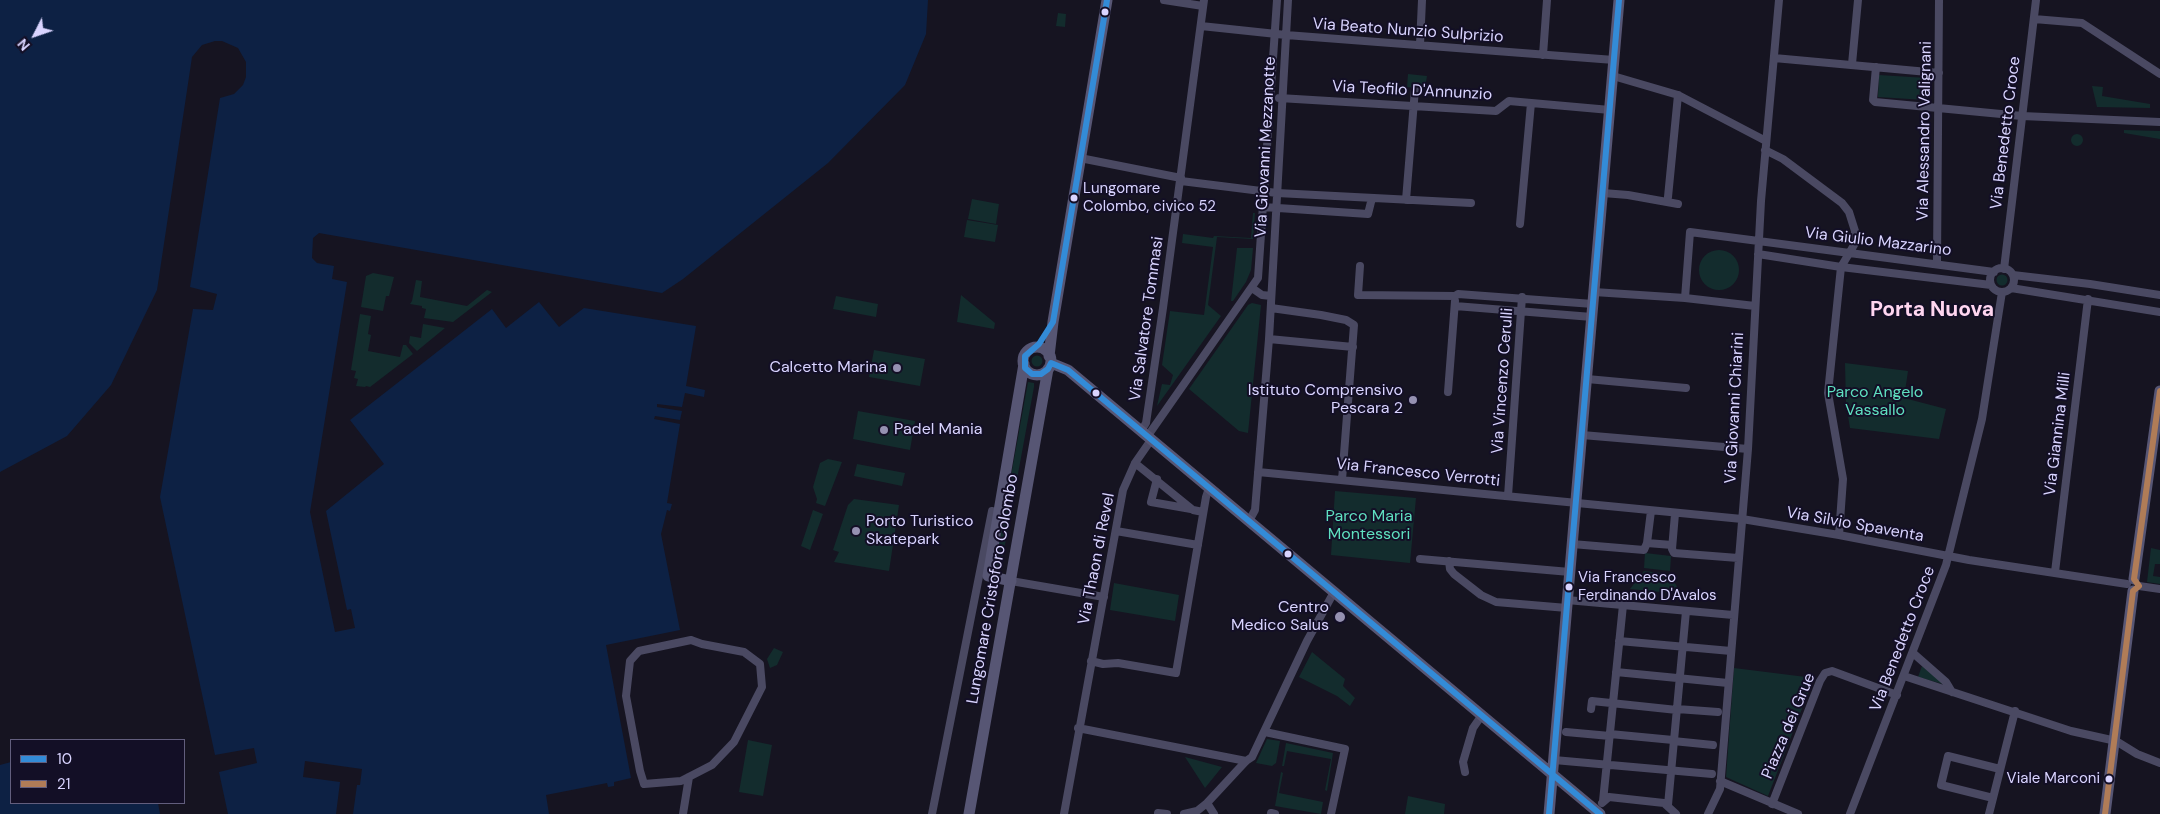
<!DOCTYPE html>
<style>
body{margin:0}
#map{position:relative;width:2160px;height:814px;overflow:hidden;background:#161421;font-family:"DM Sans",sans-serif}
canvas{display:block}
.legend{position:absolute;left:10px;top:739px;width:175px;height:65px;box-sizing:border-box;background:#130f26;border:1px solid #625e7d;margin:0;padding:6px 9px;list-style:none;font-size:15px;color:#d9d4ff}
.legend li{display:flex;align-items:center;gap:10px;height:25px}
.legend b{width:25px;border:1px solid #625e7d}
.north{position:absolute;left:10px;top:10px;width:50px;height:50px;-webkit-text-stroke:4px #130f26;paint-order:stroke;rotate:229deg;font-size:14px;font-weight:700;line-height:20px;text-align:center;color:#d9d4ff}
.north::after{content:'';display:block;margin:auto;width:18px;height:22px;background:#d9d4ff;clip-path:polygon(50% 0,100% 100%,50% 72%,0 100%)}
</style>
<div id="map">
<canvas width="2160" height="814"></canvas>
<ul class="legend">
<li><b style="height:6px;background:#338bd7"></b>10</li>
<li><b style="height:6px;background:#b07c57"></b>21</li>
</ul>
<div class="north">N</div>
</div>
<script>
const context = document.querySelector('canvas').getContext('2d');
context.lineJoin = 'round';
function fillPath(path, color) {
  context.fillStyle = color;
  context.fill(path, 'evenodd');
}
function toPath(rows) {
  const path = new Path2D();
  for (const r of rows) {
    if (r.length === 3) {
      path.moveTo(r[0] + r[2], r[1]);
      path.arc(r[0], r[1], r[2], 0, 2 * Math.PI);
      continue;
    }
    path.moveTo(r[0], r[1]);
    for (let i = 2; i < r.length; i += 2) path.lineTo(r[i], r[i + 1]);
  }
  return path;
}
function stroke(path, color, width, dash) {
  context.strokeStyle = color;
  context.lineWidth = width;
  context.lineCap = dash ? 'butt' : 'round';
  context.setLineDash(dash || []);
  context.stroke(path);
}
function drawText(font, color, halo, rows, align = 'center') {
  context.font = font + ' "DM Sans",sans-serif';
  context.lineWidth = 4;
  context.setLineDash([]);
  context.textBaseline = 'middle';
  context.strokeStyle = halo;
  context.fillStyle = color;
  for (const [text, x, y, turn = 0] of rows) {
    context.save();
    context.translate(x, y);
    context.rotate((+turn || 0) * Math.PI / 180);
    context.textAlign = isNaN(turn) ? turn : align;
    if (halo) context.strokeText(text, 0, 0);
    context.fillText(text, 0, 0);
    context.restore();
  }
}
fillPath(toPath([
 [1058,13,1066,14,1065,27,1056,26],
 [1408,74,1427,76,1425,89,1407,87],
 [1879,75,1927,78,1925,100,1878,97],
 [2092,86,2103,87,2102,96,2150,104,2150,108,2097,107],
 [2124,130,2160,131,2160,139,2124,133],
 [2077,140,6],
 [972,199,999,204,996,224,968,219],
 [1253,213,1255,213,1253,239,1217,237,1208,305,1221,316,1157,406,1162,384,1170,385,1173,375,1162,365,1170,311,1204,315,1213,247,1182,243,1183,234,1213,238,1214,236,1251,238],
 [967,220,998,225,995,242,964,237],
 [1237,248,1253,248,1251,270,1246,282,1233,301,1231,301],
 [1719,270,20],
 [373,273,394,277,389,296,386,296,383,311,361,307,366,276],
 [2002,280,5.5],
 [416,280,422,281,420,297,467,306,487,290,492,292,453,322,424,318,426,309,422,308,422,306,410,304,412,301],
 [961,295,995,323,994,329,957,322],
 [836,296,878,304,876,317,833,309],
 [1252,303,1261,305,1248,433,1239,431,1189,389,1248,305],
 [360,314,371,316,368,334,371,335,368,351,400,357,403,345,406,345,413,354,370,387,366,386,365,387,356,386,358,379,354,378,356,371,351,370],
 [423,324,445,328,417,351,409,343,410,336,421,338],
 [874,350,925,359,920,386,869,377],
 [1037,361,5.5],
 [1845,363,1908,371,1904,398,1946,409,1939,439,1850,428,1846,404],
 [1028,382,1034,383,1034,387,1001,566,998,567,995,564],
 [858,411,915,421,910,450,853,439],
 [828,459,842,462,825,506,816,503,817,499,813,487,820,463],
 [857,464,905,473,902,486,854,476],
 [1335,491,1416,498,1410,563,1331,555],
 [854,499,899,505,889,571,834,562,839,552,833,550,848,505],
 [813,510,823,514,810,550,801,546],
 [2151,548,2160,550,2160,564,2155,564,2153,576,2160,577,2160,584,2147,582],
 [1645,553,1671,556,1670,571,1644,568],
 [1644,571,1670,574,1681,594,1630,589],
 [1114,583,1179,595,1175,621,1110,610],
 [774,648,783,652,777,665,770,668,767,659],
 [1312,652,1345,679,1343,686,1355,698,1350,706,1337,696,1299,677],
 [1922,666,1943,683,1943,684,1918,677],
 [1734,668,1814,678,1768,796,1726,777],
 [1267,739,1280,741,1276,763,1272,766,1256,763],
 [748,740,772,745,763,796,739,792],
 [1286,743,1333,753,1327,791,1325,790,1331,759,1287,751,1284,766,1282,766],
 [1185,757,1222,767,1205,788],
 [1281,772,1283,773,1279,793,1323,802,1321,814,1275,806],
 [1408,796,1445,804,1444,814,1405,814]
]), '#132c2d');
fillPath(toPath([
 [0,0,928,0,926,34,905,85,828,163,683,279,662,293,319,233,313,238,312,258,317,263,334,266,332,279,347,282,310,512,335,632,355,628,351,609,347,610,326,511,384,464,350,420,492,309,506,328,539,302,559,327,584,308,696,326,686,386,705,390,704,397,685,393,682,407,657,404,657,407,682,411,680,420,655,416,654,419,680,424,667,503,672,504,670,511,667,510,661,534,680,630,606,645,631,778,614,782,614,786,608,787,607,783,546,795,549,814,353,814,357,785,360,785,362,769,305,761,303,777,340,782,336,814,228,814,219,772,257,763,254,748,215,755,160,497,193,309,213,310,217,294,190,287,220,98,234,94,243,85,246,77,246,62,238,48,222,41,215,41,202,45,192,57,157,290,111,385,67,436,0,472],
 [11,762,11,803,158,803,160,814,0,814,0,765]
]), '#0d2144');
stroke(toPath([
 [1164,0,1203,6],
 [2034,19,2082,23,2160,74],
 [1201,26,1286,35,1614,60],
 [1420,45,1422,0],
 [1543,55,1547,0],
 [1774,58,1939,73],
 [1852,64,1858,0],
 [1876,67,1873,100,1875,102,2022,116,2160,122],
 [1613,76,1678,95,1766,141],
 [1279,98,1496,111,1509,101,1610,110],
 [1765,150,1783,159,1842,203,1849,212,1855,231,1854,245,1841,267,1828,393,1843,479,1839,535],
 [1080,158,1181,178],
 [1181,181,1277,193,1471,203],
 [1603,193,1628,195,1678,204],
 [1668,197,1678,95],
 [1406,200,1415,89],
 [1263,207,1368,214,1372,198],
 [1520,224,1531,103],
 [1758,254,1841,267,1991,285],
 [1937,263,1939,0],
 [1360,266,1358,295,1455,296,1458,294,1593,304],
 [2002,280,12],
 [2004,269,2036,0],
 [2013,275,2090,284,2160,295],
 [1252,288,1262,295,1271,296],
 [2011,288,2160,312],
 [1594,292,1685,298,1755,306],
 [1685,298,1690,232,1994,272],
 [1455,306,1592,317],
 [1271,308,1321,315,1346,320,1354,325,1342,480],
 [1269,339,1353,347],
 [1587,379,1686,388],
 [1448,392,1455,301],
 [1141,431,1146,423,1163,308,1204,0],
 [1582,435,1748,449],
 [1147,437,1258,278,1277,0],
 [1135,463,1193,510,1203,512],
 [1258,472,1742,519,1839,535,1969,560,2127,584],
 [1157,479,1151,502,1191,509],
 [1508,496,1522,297],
 [1675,514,1672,549,1674,553,1738,558],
 [1249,521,1255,510,1269,339,1288,0],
 [1116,531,1198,545],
 [1647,543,1672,545],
 [1572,544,1644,550,1647,543,1651,511],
 [1420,559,1570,572],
 [1449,561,1450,569,1454,574,1481,595,1496,602,1567,608],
 [2055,572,2088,299],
 [1011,581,1104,597],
 [2139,586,2160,589],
 [1567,600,1733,615],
 [691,640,702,644,744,652,760,664,762,687,734,742,712,765,681,781,644,784,640,771,626,696,630,661,639,651,691,640],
 [1619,641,1731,651],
 [1913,653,1946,682,1952,692],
 [1091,661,1103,664,1118,663,1176,673,1206,497,1209,488],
 [1616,672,1728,683],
 [1904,676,2071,731,2116,741,2137,754,2160,763],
 [1591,709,1592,701,1677,710],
 [1677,709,1718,712],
 [1078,728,1246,761],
 [1265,732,1345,749,1331,814],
 [1566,732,1610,736],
 [1610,734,1673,740],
 [1673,741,1713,745],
 [1554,760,1712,774],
 [1465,772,1463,762,1473,728,1482,715],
 [1720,781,1798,814],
 [1993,798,1941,785,1948,756,2000,769],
 [1603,801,1623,605],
 [1602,803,1609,797,1664,803,1676,814],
 [1772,804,1820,681,1825,673,1832,671,1897,695],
 [1668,805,1686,611],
 [1158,813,1167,814],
 [1271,813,1275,814],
 [683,814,689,777],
 [932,814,992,511],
 [1064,814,1123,490,1135,463,1151,440],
 [1184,814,1197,811,1207,803],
 [1214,814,1207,803,1246,761,1252,757,1307,641,1334,592],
 [1708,814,1720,789,1748,449,1761,201,1779,0],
 [1850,814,1946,565,1982,419,2002,292],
 [1989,814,2015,711]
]), '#4a4962', 8);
stroke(toPath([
 [1037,361,14],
 [1049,356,1053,322,1107,0],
 [1051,363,1068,370,1600,814],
 [2134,579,2160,391],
 [1011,581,988,576,1024,364],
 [969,814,1048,369],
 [1549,814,1619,0],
 [2105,814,2133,591]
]), '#575674', 11);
stroke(toPath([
 [1107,0,1053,322,1039,344,1025,356,1025,368,1032,374,1041,374,1048,369,1051,363,1068,370,1600,814],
 [1549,814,1619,0]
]), '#338bd7', 6);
stroke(toPath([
 [2105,814,2133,591,2139,586,2134,579,2160,391]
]), '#b07c57', 6);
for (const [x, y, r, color] of [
 [1105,12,4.5,"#d9d4ff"],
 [1074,198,4.5,"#d9d4ff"],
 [897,368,5,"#9591b1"],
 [1096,393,4.5,"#d9d4ff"],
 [1413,400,5,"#9591b1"],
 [884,430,5,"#9591b1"],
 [856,531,5,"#9591b1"],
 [1288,554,4.5,"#d9d4ff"],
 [1569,587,4.5,"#d9d4ff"],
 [1340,617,6,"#9591b1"],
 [2109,779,4.5,"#d9d4ff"]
]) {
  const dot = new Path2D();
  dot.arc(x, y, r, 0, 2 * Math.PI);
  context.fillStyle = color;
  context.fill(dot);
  stroke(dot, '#130f26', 2);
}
drawText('15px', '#d9d4ff', '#130f26', [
 ["Lungomare",1083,189],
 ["Colombo, civico 52",1083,207],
 ["Via Francesco",1578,578],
 ["Ferdinando D'Avalos",1578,596],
 ["Viale Marconi",2100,779,"right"]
], 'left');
drawText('16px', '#d9d4ff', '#130f26', [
 ["Via Beato Nunzio Sulprizio",1408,31,4],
 ["Via Teofilo D'Annunzio",1412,91,3],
 ["Via Alessandro Valignani",1925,131,-89],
 ["Via Benedetto Croce",2006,133,-83],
 ["Via Giovanni Mezzanotte",1266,147,-87],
 ["Via Giulio Mazzarino",1878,242,7],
 ["Via Salvatore Tommasi",1147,319,-82],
 ["Via Vincenzo Cerulli",1503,381,-86],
 ["Via Giovanni Chiarini",1735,408,-87],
 ["Via Giannina Milli",2058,434,-83],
 ["Via Francesco Verrotti",1418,473,6],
 ["Via Silvio Spaventa",1855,525,10],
 ["Via Thaon di Revel",1097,559,-79],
 ["Lungomare Cristoforo Colombo",993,589,-80],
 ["Via Benedetto Croce",1903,639,-69],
 ["Piazza dei Grue",1789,726,-67]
]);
drawText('16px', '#d9d4ff', '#130f26', [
 ["Calcetto Marina",887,368],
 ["Istituto Comprensivo",1403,391],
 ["Pescara 2",1403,409],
 ["Padel Mania",894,430,"left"],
 ["Porto Turistico",866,522,"left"],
 ["Skatepark",866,540,"left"],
 ["Centro",1329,608],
 ["Medico Salus",1329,626]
], 'right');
drawText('16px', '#5fe0c0', '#130f26', [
 ["Parco Angelo",1875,393],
 ["Vassallo",1875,411],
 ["Parco Maria",1369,517],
 ["Montessori",1369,535]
]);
drawText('bold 21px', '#ffd6f0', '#130f26', [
 ["Porta Nuova",1932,310]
]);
</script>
